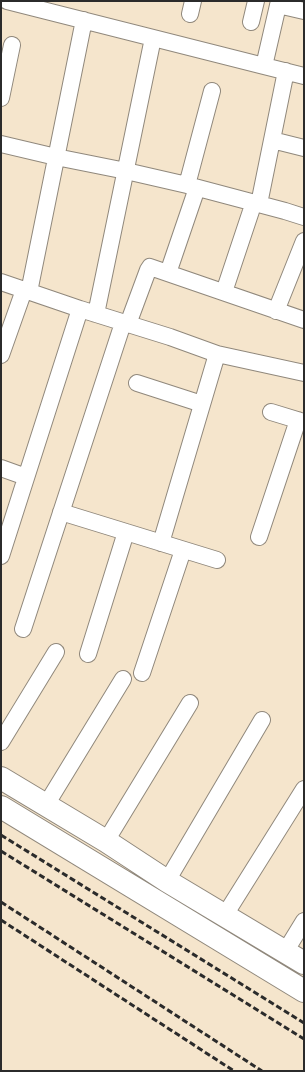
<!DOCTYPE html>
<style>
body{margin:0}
#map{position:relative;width:305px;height:1072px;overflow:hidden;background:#f5e5cc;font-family:"IM FELL DW Pica",serif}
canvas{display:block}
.frame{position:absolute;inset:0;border:2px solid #2b2b2b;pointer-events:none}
</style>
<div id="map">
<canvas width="305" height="1072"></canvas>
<div class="frame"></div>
</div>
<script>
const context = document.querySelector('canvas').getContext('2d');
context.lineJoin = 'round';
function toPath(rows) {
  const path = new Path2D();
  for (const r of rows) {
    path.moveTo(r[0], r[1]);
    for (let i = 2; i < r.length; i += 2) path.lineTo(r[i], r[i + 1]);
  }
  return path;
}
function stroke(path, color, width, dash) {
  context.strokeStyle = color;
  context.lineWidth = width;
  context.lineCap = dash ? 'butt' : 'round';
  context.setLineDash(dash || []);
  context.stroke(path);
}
const street = toPath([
 [7,1,264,66,279,1],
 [278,5,304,11],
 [190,14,193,1],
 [251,22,256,1],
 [264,66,304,76],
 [1,98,12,45],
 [272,140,304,148],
 [1,144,56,157,126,171,187,185,285,211,304,217],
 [187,185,212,91],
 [259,204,286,71],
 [168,273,197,188],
 [1,282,80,309,170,337,217,354,304,373],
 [29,292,84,20],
 [224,292,254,202],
 [276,311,304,241],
 [96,314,153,38],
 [128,324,148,270,150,267,304,320],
 [1,355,24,290],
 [137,383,202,404],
 [271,412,304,422],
 [1,468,26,477],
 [61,512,217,560],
 [259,537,298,420],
 [161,543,217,354],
 [1,556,80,309],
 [23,629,123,323],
 [88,654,126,532],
 [142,673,183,550],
 [1,742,56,652],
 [46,805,123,679],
 [106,841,190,703],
 [167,881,262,720],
 [225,915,304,789],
 [285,952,304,921]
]);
const secondary = toPath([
 [1,778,106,841,167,881,304,963],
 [1,807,304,991]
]);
stroke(street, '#90887c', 18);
stroke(secondary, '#90887c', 24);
stroke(street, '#fff', 16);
stroke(secondary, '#fff', 22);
stroke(toPath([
 [1,835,304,1023],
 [1,851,304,1039],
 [1,902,262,1071],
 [1,920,234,1071]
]), '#2b2b2b', 3, [6, 3]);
</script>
